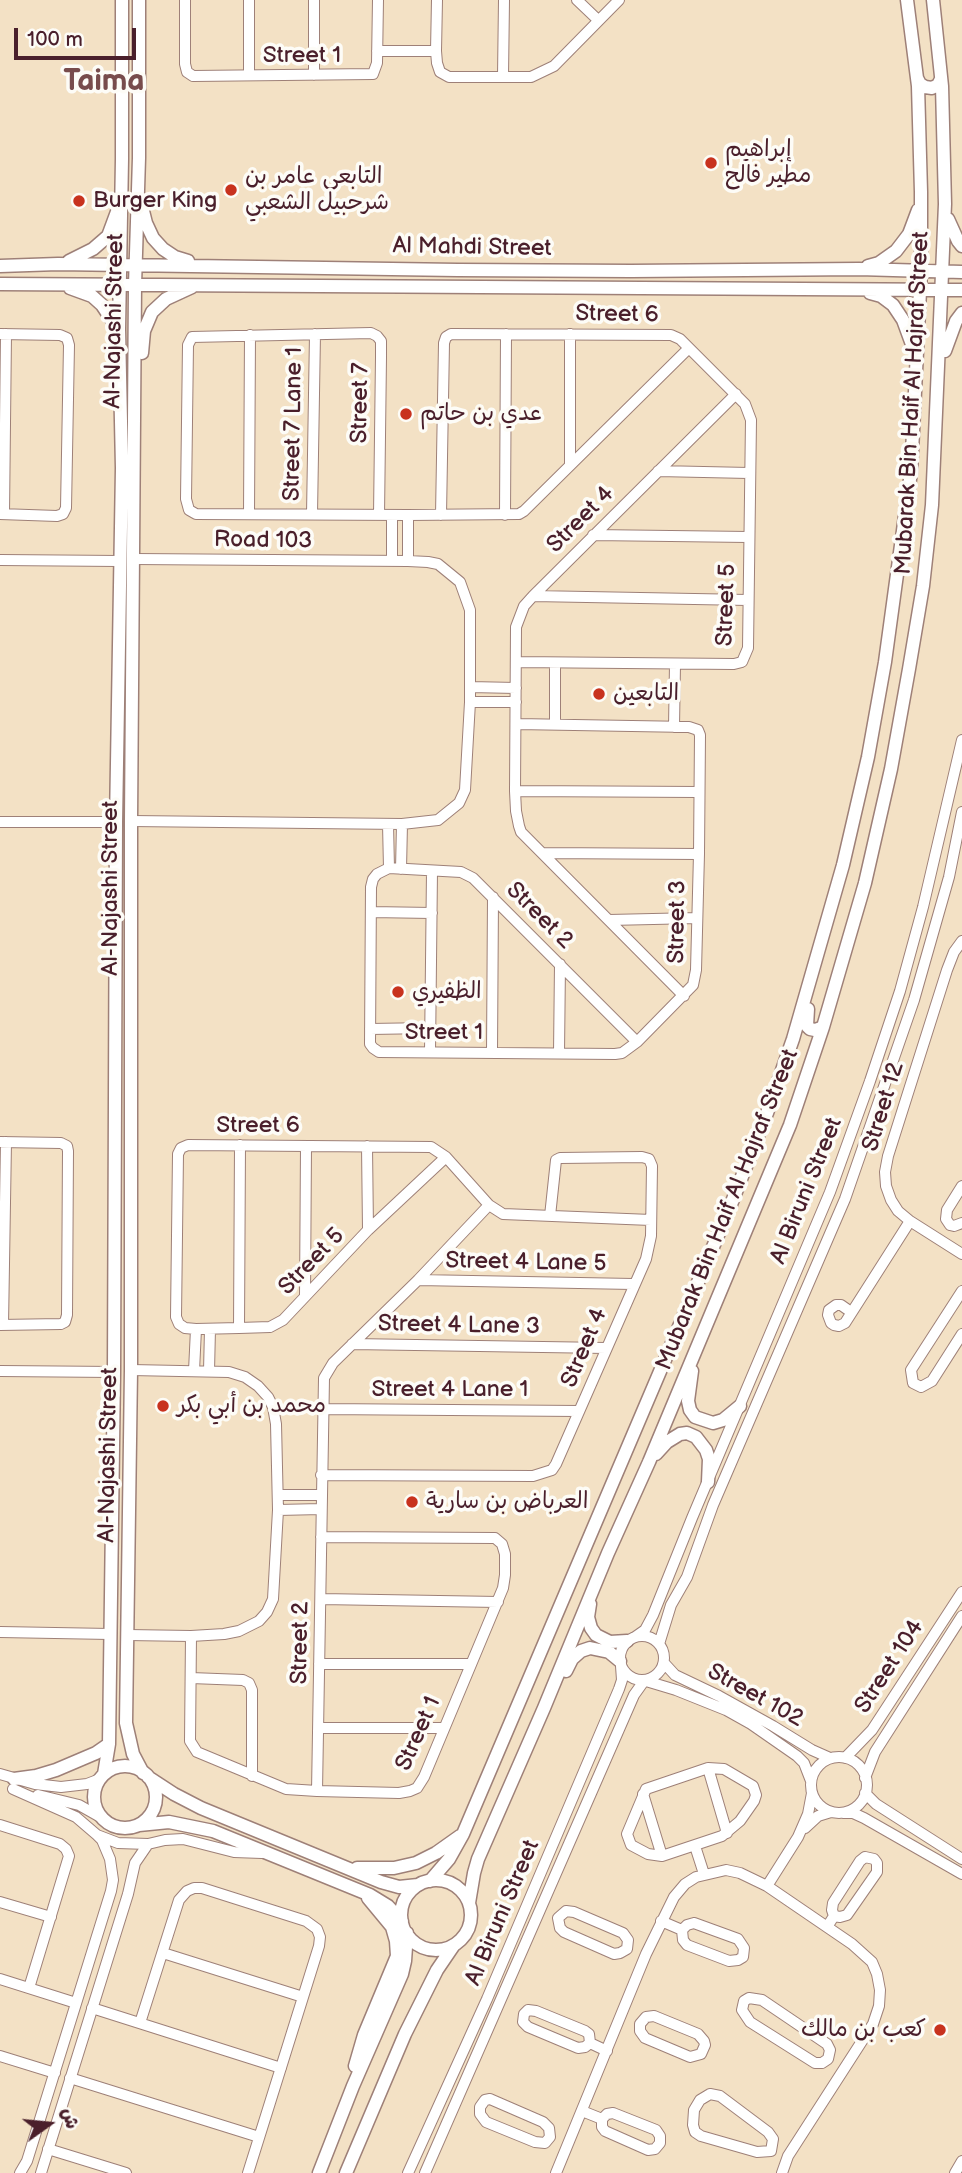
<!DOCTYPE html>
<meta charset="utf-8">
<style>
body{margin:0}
#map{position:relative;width:962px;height:2173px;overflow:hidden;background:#f3e1c5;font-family:"Balsamiq Sans","Playpen Sans Arabic",sans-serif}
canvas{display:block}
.north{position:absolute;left:14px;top:2089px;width:70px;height:70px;-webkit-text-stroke:5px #fdfcf7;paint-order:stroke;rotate:75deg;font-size:19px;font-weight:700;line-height:28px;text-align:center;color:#4a1f2b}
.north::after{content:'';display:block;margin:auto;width:24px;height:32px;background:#4a1f2b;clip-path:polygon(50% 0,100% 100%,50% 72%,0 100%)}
.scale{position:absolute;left:14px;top:28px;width:122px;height:32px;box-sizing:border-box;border:4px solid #4a1f2b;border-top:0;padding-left:9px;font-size:21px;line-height:24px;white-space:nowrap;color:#4a1f2b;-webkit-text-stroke:5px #fdfcf7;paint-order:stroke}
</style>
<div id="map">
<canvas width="962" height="2173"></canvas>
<div class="north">ش</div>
<div class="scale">100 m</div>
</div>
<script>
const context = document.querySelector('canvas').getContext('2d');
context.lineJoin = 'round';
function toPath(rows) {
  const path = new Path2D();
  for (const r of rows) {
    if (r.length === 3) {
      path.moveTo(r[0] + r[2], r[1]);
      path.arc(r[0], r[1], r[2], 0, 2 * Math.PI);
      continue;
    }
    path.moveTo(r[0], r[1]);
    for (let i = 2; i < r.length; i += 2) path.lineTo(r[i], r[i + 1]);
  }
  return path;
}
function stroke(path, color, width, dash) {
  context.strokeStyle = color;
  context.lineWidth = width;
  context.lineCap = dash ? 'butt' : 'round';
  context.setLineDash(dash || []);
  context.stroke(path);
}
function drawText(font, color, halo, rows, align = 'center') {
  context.font = font + ' "Balsamiq Sans","Playpen Sans Arabic",sans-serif';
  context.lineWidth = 7;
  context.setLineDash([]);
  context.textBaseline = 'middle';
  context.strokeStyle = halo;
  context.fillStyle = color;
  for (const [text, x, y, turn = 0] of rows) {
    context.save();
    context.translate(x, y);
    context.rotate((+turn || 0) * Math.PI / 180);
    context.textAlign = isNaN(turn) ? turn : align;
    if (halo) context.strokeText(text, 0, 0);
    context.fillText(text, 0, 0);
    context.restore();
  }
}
const minor = toPath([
 [185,0,185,64,187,72,193,76,373,74,377,63,378,0],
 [314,0,314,75],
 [437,0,436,51,437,63,440,72,449,77,531,77,554,66,619,0],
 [577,0,598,20],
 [377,51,436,51],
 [249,75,249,0],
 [503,76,504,0],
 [0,334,60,335,67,338,69,345,66,508,63,514,57,516,0,514],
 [570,334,570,465],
 [658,471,749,473],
 [4,514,6,334],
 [249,514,250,335],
 [312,514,315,334],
 [379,515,381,357,381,341,377,336,371,333,192,337,188,345,186,499,189,510,196,514,408,515,519,514,524,511,689,348],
 [408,515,408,561],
 [441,515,444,343,446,337,451,334,671,335,680,339,745,404,751,420,748,648,742,662,734,664,517,662],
 [505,515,506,334],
 [593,535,748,537],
 [0,560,119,561],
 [392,561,392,515],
 [533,596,748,600],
 [470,687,516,688],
 [470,702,516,702],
 [517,724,689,727,698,730,700,735,699,854,696,970,693,985,637,1042,622,1053,615,1054,379,1052,373,1048,370,1044,371,887,373,879,377,874,389,868,461,872,473,878,637,1042],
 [555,724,555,663],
 [674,727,675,664],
 [515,791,699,792],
 [131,821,402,824,438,820,459,803,465,790,470,702,470,610,460,582,438,564,428,562,408,561,134,559],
 [0,822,116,822],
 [388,824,389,868],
 [542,853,699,854],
 [401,869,402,824],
 [371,912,432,913],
 [609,920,697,918],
 [962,941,954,952,947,970,888,1156,885,1172,886,1186,891,1200,898,1211,910,1221,962,1254],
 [684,996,521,832,519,826,516,811,515,791,516,627,524,606,533,596,736,394],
 [370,1029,430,1028],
 [430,1052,432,871],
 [492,1052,493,897],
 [559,1053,560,964],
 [0,1142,61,1143,67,1146,68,1151,67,1315,65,1322,61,1324,0,1325],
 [367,1146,368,1230],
 [446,1157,368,1230,283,1320,270,1327,239,1328,196,1329,185,1328,179,1324,176,1317,178,1154,181,1148,188,1145,431,1147,446,1157,489,1205,503,1214,651,1220],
 [950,1225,946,1219,947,1210,962,1186],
 [950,1225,954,1226,962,1223],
 [418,1280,633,1284],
 [962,1291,911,1370,913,1383,921,1387,932,1381,962,1334],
 [305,1296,306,1146],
 [851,1312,841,1305,836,1305,829,1310,828,1315,831,1323,834,1325,839,1326,845,1323,910,1221],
 [3,1325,6,1142],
 [239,1328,240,1145],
 [352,1344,606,1348],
 [0,1371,114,1372],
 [194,1371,196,1329],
 [209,1371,210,1329],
 [322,1409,579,1411],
 [321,1475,533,1476,552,1470,556,1464,646,1259,651,1236,652,1166,649,1159,642,1157,560,1158,556,1160,550,1216],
 [278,1495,321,1495],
 [278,1510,321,1509],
 [321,1599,498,1602],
 [0,1632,110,1634],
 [128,1635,191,1636,224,1634,239,1631,259,1621,267,1612,273,1599,278,1510,276,1424,273,1407,268,1397,258,1386,245,1377,229,1372,131,1370],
 [642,1658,22],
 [191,1636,190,1741,197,1752,286,1789,317,1791,399,1793,410,1791,417,1788,424,1777,503,1588,505,1575,505,1554,502,1544,495,1538,321,1537],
 [635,1637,645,1630,653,1615,692,1518,830,1192,870,1081,900,991,923,907,962,740],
 [659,1644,671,1605,687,1577,713,1505,845,1199,914,1000,949,877,962,812],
 [664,1663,675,1675,719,1696,773,1726,812,1750,830,1758],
 [319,1664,471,1664],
 [191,1678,243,1680,249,1683,252,1690,252,1776],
 [646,1681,676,1690,726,1710,751,1724,797,1756,804,1763,811,1781],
 [319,1728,444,1728],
 [839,1785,28],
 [845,1758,872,1730,962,1592],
 [708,1768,724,1769,753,1786,756,1795,754,1801,740,1821,722,1836,662,1856,648,1854,631,1845,627,1834,646,1789,708,1768],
 [708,1768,727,1833],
 [0,1774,35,1784,61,1787,87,1784,100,1779],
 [865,1778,875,1752,962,1616],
 [13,1789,76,1817,97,1835,118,1843,148,1844,165,1840,183,1839,234,1852,262,1853],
 [317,1791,324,1378,333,1363,418,1280,489,1205],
 [865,1793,876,1804,962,1859],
 [643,1794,662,1856],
 [38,1795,79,1805,102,1818],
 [843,1813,853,1813,864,1818,962,1874],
 [0,1825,60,1844,66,1849,69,1856,29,1988],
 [805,1828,818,1816,831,1812],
 [695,1846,704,1874],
 [767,1886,798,1837,808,1814,812,1793],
 [0,1902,51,1917],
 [566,1911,574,1912,623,1933,628,1940,627,1949,620,1953,614,1954,564,1932,560,1928,558,1918,566,1911],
 [661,1921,682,1930],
 [694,1923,738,1939,744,1948,743,1957,738,1960,729,1961,687,1945,683,1940,682,1930,687,1925,694,1923],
 [827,1927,834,1916,832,1910,833,1903,860,1861,865,1857,874,1859,877,1863,877,1872,847,1915,840,1917,834,1916],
 [163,1953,303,1997],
 [0,1979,76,2003],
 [749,1998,762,2000,827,2044,830,2050,828,2059,822,2063,815,2063,750,2022,742,2010,744,2001,749,1998],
 [92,2008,281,2068],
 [654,2016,698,2034,704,2041,705,2045,701,2054,690,2057,645,2038,640,2031,640,2024,646,2017,654,2016],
 [140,2023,179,1900,187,1891,194,1888,202,1888,306,1921,317,1929,320,1937,319,1946,248,2173],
 [590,2043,585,2047,578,2048,528,2027,523,2022,524,2014,528,2010,536,2011,585,2031,589,2034,590,2043,607,2051],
 [0,2056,55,2073],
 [70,2078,259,2137],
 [710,2094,720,2096,768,2132,773,2139,771,2151,757,2152,701,2136,695,2132,693,2125,694,2110,700,2100,710,2094],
 [490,2099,543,2122,549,2128,550,2137,545,2143,535,2142,486,2122,480,2114,480,2107,485,2100,490,2099],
 [582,2111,602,2119],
 [613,2113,656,2130,660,2136,660,2143,655,2149,648,2150,605,2131,602,2127,602,2119,607,2114,613,2113],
 [48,2149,126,2173],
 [20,2173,27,2161,111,1891,113,1880,110,1859,102,1840,97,1835],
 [41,2173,128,1894,135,1863,148,1844],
 [408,2173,487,1999,619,1689,622,1680,621,1666],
 [425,2173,634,1695,644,1681],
 [556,2173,646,1954,674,1897,685,1884,696,1877,726,1870,740,1873,767,1886,852,1944,872,1962,877,1974,880,1990,879,2006,873,2024,788,2156,782,2173],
 [955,2173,962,2161]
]);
const major = toPath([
 [139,0,139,158,135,285,131,821,131,1370,126,1723,133,1754,143,1773],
 [917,78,920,84,925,87,932,88,938,85,941,79],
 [142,207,146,223,153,238,163,249,175,257,188,261],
 [948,219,958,241,962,246],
 [69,261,93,249,108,236,118,209],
 [0,266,58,264,458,270,631,271,859,269,962,272],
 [868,266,879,263,896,251,909,234,918,210],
 [0,284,962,290],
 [70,288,92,296,102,305,118,329],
 [870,293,881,296,893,305,903,320,914,350],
 [945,351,956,321,962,313],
 [142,353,144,331,152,312,166,299,192,287],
 [808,1009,807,1026,810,1029,815,1030,823,1027],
 [692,1371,688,1401,690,1410,695,1417,713,1423,723,1420,740,1406],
 [656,1454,667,1442,680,1434,687,1433,696,1437,706,1450,709,1459,708,1482],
 [590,1604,588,1617,591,1628,596,1635,610,1642,627,1641],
 [566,1671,572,1659,581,1651,590,1648,609,1652,620,1661],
 [125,1797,31],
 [104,1774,109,1744,114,1372,116,822,122,468,119,329,122,159,122,0],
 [148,1777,174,1794,201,1808,381,1882,399,1887,418,1885],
 [14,1779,36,1776,56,1770,96,1753,109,1744],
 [139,1825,169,1822,213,1831,370,1895,388,1906,402,1921],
 [357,1868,394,1868,416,1863,436,1853,460,1836],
 [436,1915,35],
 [430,1881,449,1859,463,1834,730,1207,767,1113,793,1039,843,865,868,757,885,662,911,472,921,271,921,192,918,86,907,0],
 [469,1903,474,1873,478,1859,544,1708,608,1553,649,1462,790,1125,823,1027,865,883,891,769,909,669,923,586,932,505,945,204,942,86,933,0],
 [355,2066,364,2035,397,1956,396,1941,392,1927,368,1898],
 [319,2173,353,2086,402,1974,405,1961,407,1933],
 [346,2173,405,2034,437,1970,454,1945]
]);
stroke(minor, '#9e8078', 12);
stroke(major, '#9e8078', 15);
stroke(minor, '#fff', 10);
stroke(major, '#fff', 12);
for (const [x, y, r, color] of [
 [711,163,7,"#c8321e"],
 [231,190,7,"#c8321e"],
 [79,201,7,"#c8321e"],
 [406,414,7,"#c8321e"],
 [599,694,7,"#c8321e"],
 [398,992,7,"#c8321e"],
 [163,1406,7,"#c8321e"],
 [412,1502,7,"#c8321e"],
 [940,2030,7,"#c8321e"]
]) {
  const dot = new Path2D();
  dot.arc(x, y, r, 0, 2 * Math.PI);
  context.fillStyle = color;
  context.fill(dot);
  stroke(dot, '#fdfcf7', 2.5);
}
drawText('23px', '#4a1f2b', '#fdfcf7', [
 ["Street 1",302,56],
 ["Al Mahdi Street",472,248,1],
 ["Street 6",617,315,1],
 ["Al-Najashi Street",115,321,-89],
 ["Street 7",361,403,-89],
 ["Mubarak Bin Haif Al Hajraf Street",913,403,-87],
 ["Street 7 Lane 1",294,424,-89],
 ["Street 4",581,520,-45],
 ["Road 103",263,541,1],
 ["Street 5",727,605,-88],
 ["Al-Najashi Street",111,888,-90],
 ["Street 2",539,916,45],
 ["Street 3",678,922,-89],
 ["Street 1",444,1033],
 ["Street 12",884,1107,-73],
 ["Street 6",258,1126],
 ["Al Biruni Street",807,1191,-68],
 ["Mubarak Bin Haif Al Hajraf Street",728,1210,-68],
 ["Street 5",312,1262,-46],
 ["Street 4 Lane 5",526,1263,1],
 ["Street 4 Lane 3",459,1326,1],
 ["Street 4",585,1348,-67],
 ["Street 4 Lane 1",450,1390],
 ["Al-Najashi Street",109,1455,-89],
 ["Street 2",301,1643,-89],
 ["Street 104",890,1667,-57],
 ["Street 102",755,1696,29],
 ["Street 1",419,1734,-66],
 ["Al Biruni Street",503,1913,-67]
]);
drawText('23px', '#4a1f2b', '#fdfcf7', [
 ["إبراهيم",725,150],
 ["مطير فالح",725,176],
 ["التابعي عامر بن",245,177],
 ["شرحبيل الشعبي",245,203],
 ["Burger King",93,201],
 ["عدي بن حاتم",420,414],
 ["التابعين",613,694],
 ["الظفيري",412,992],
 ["محمد بن أبي بكر",177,1406],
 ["العرباض بن سارية",426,1502],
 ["كعب بن مالك",926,2030,"right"]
], 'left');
drawText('bold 30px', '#784c4c', '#fdfcf7', [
 ["Taima",104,82]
]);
</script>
